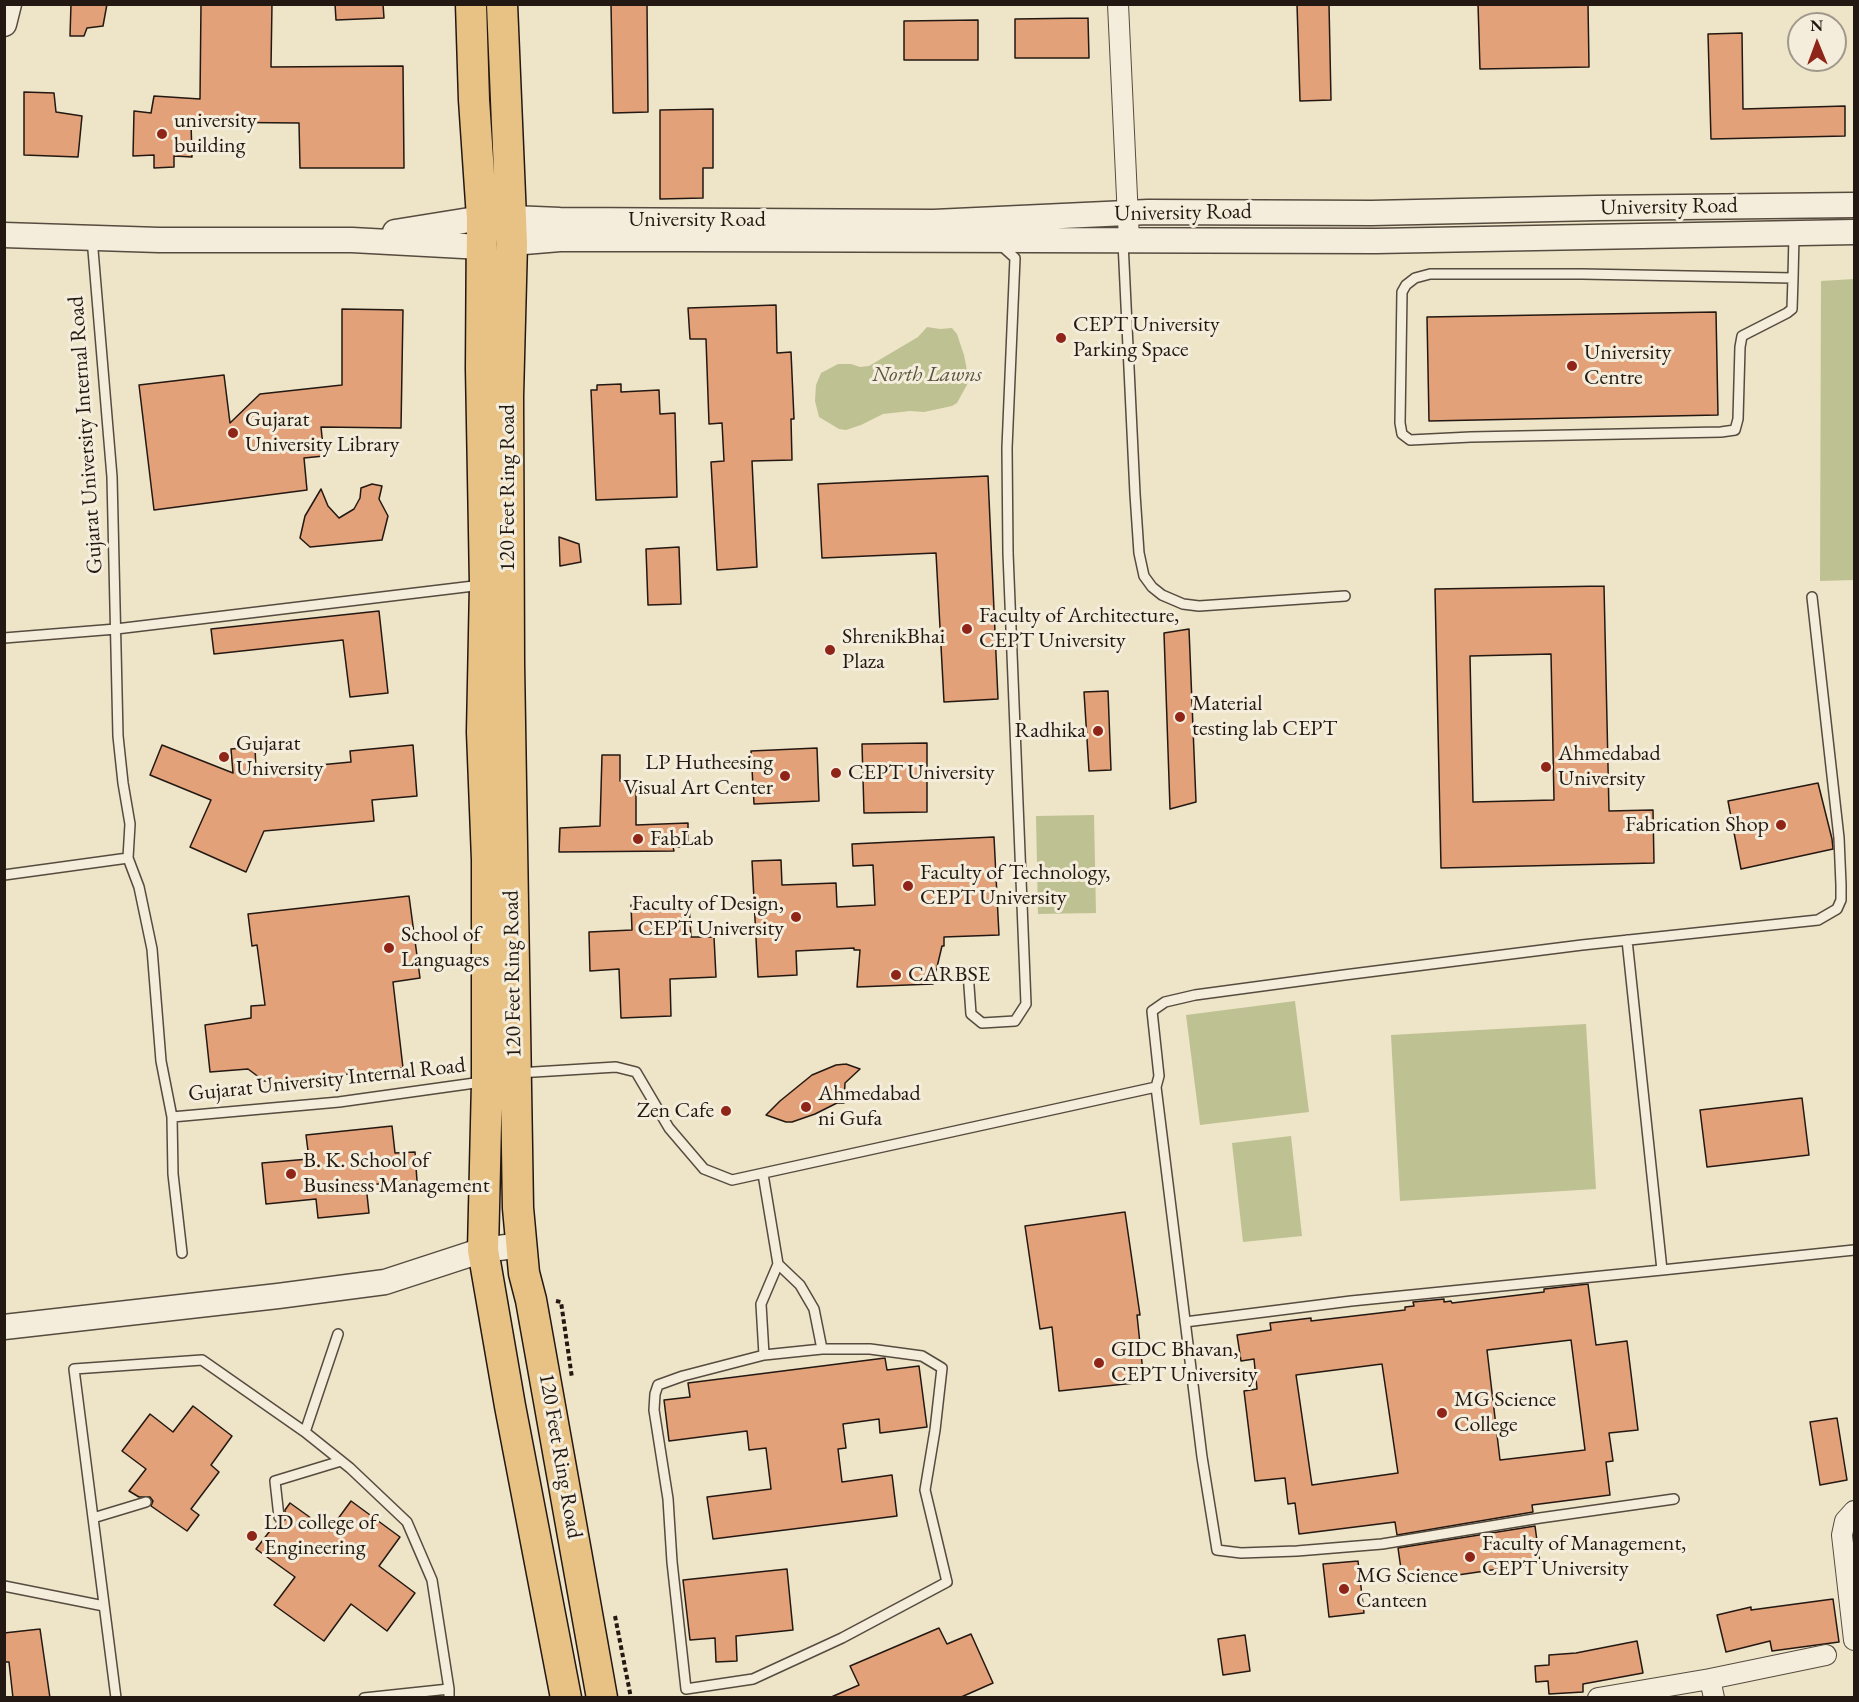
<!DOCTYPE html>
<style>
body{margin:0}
#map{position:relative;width:1859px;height:1702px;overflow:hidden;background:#eee4c7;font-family:"EB Garamond",serif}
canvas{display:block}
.frame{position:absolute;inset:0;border:6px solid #231812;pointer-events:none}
.north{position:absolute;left:1787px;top:12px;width:60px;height:60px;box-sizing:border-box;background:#f4eddb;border:2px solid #a0988b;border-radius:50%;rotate:359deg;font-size:16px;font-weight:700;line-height:24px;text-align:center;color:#231812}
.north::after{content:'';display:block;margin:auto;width:21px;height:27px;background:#8f2418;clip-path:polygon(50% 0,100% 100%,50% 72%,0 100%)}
</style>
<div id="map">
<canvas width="1859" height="1702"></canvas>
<div class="frame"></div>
<div class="north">N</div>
</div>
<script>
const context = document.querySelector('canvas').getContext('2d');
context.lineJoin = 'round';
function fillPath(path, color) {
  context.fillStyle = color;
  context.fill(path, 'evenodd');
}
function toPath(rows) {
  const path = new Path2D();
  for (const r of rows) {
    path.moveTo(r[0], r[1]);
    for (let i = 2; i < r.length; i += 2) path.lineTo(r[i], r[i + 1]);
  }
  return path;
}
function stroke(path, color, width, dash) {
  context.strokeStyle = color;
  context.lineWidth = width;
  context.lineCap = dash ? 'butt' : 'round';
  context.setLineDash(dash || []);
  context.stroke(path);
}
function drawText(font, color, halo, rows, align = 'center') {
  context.font = font + ' "EB Garamond",serif';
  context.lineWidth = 6;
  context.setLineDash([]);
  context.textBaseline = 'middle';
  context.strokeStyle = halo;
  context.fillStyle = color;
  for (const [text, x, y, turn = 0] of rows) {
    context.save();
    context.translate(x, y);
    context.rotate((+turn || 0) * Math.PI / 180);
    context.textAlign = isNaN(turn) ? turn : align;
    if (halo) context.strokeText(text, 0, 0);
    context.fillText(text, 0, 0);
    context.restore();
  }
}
fillPath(toPath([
 [1854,279,1854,580,1820,581,1821,281],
 [927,327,940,329,952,328,957,334,964,355,969,381,957,403,952,406,924,412,910,411,883,414,861,425,846,430,839,429,819,417,815,401,816,385,821,373,838,364,851,364,860,367,869,366,918,337],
 [1094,815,1096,913,1038,914,1036,816],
 [1295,1001,1309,1112,1200,1125,1186,1015],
 [1586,1024,1596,1189,1400,1201,1391,1035],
 [1291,1136,1302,1236,1243,1242,1232,1143]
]), '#bec292');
const building = toPath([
 [71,4,107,4,103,26,87,28,84,36,70,36,71,4],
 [201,4,272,4,271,67,403,66,404,168,300,168,299,123,191,122,192,157,174,156,174,167,154,168,154,155,133,156,134,111,151,113,154,96,200,99,201,4],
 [335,4,383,4,384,18,336,20,335,4],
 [611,4,647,4,648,112,613,113,611,4],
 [1297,4,1329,4,1331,100,1300,101,1297,4],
 [1478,4,1588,4,1589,67,1480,69,1478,4],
 [1088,18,1089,58,1015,58,1015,19,1088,18],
 [978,20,978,60,904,60,904,21,978,20],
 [1742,33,1743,109,1845,106,1845,136,1711,139,1708,34,1742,33],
 [24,92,54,93,56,112,82,116,78,157,24,155,24,92],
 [713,109,713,168,703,168,703,198,660,199,660,110,713,109],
 [776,305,777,353,791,352,794,419,791,419,792,460,752,461,757,567,717,570,711,462,724,461,722,423,709,424,706,339,690,339,688,308,776,305],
 [342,309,403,310,401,428,321,427,324,456,304,458,307,490,154,510,139,385,224,375,230,423,260,394,342,385,342,309],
 [1716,312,1718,415,1429,421,1427,317,1716,312],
 [621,384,621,392,659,390,660,414,675,413,677,497,596,500,591,390,597,390,597,385,621,384],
 [988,476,998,699,944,702,936,553,822,558,818,484,988,476],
 [372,484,382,486,379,499,388,516,382,540,310,547,300,538,305,516,321,489,328,506,339,518,354,509,360,498,361,488,372,484],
 [559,537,579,544,581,562,560,566,559,537],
 [679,547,681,604,648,605,646,549,679,547],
 [1604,586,1609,811,1653,810,1654,863,1441,868,1435,589,1604,586],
 [1551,654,1554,800,1473,802,1470,656,1551,654],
 [379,611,388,693,350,697,343,640,214,654,211,629,379,611],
 [1189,629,1196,802,1170,809,1164,633,1189,629],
 [1108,691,1111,770,1089,771,1084,692,1108,691],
 [927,743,927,812,864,813,862,744,927,743],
 [162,745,233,773,231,749,255,747,256,771,351,762,350,751,413,745,417,796,372,800,374,821,264,831,246,872,190,847,211,800,150,775,162,745],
 [817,748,819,801,754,804,751,751,817,748],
 [602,755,620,755,620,781,636,781,636,825,688,823,688,847,673,847,674,851,559,852,560,828,600,826,602,755],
 [1818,783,1832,839,1833,849,1741,869,1728,801,1818,783],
 [994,837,999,935,944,937,944,946,942,946,933,984,857,987,860,950,854,950,854,948,796,951,797,975,758,977,752,861,781,860,782,885,836,883,837,907,875,905,873,865,853,866,852,844,994,837],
 [409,896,420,978,393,982,403,1068,287,1081,264,1081,248,1069,210,1072,205,1025,251,1018,251,1006,265,1005,257,945,252,946,248,914,409,896],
 [689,903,691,937,714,937,716,977,670,979,671,1016,621,1018,619,969,590,971,589,932,632,930,631,905,689,903],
 [846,1064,860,1069,845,1083,844,1103,837,1103,815,1114,792,1122,786,1122,766,1115,780,1101,812,1075,836,1065,846,1064],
 [1802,1098,1809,1155,1707,1167,1700,1110,1802,1098],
 [392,1126,395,1153,415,1152,417,1181,366,1185,369,1213,318,1218,316,1199,266,1204,262,1163,309,1159,306,1135,392,1126],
 [1125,1212,1140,1315,1137,1315,1144,1382,1059,1391,1052,1327,1040,1329,1025,1226,1125,1212],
 [1588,1284,1596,1345,1627,1341,1638,1430,1609,1433,1613,1461,1606,1462,1610,1495,1532,1505,1533,1512,1397,1535,1395,1522,1299,1534,1295,1503,1288,1504,1285,1478,1255,1481,1244,1391,1257,1389,1254,1359,1241,1361,1237,1335,1271,1330,1270,1323,1311,1318,1311,1321,1405,1310,1405,1307,1414,1306,1413,1302,1444,1299,1444,1302,1451,1301,1452,1303,1544,1292,1544,1289,1588,1284],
 [1571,1340,1585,1450,1500,1460,1487,1350,1571,1340],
 [1382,1364,1398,1473,1312,1485,1296,1375,1382,1364],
 [885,1358,887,1370,919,1366,927,1427,880,1433,879,1419,843,1424,846,1448,838,1449,842,1482,892,1475,897,1516,713,1539,707,1497,771,1489,766,1448,749,1450,747,1431,669,1441,664,1400,690,1397,688,1383,885,1358],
 [193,1406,232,1436,211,1465,219,1472,191,1509,199,1515,187,1531,151,1506,153,1501,150,1497,139,1497,129,1491,146,1469,122,1451,150,1414,173,1432,193,1406],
 [1837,1418,1847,1480,1820,1485,1810,1422,1837,1418],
 [351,1501,400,1537,379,1566,415,1593,387,1631,351,1604,324,1641,274,1605,295,1577,256,1549,276,1523,280,1524,285,1520,285,1510,290,1503,329,1531,351,1501],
 [1535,1526,1540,1563,1403,1583,1398,1548,1535,1526],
 [1358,1561,1364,1613,1329,1617,1323,1564,1358,1561],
 [787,1569,793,1630,736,1636,737,1661,716,1662,715,1638,690,1640,683,1580,787,1569],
 [1833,1599,1839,1642,1772,1651,1770,1641,1726,1652,1717,1615,1751,1607,1751,1610,1833,1599],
 [939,1628,947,1644,971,1634,993,1683,959,1698,829,1698,859,1685,850,1666,939,1628],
 [40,1629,50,1698,13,1698,9,1662,4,1662,4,1633,40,1629],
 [1245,1635,1250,1671,1223,1675,1218,1639,1245,1635],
 [1637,1641,1643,1673,1583,1684,1583,1692,1549,1694,1548,1681,1536,1682,1535,1666,1549,1665,1549,1655,1576,1653,1637,1641]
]);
fillPath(building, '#e2a179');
stroke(building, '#231812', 1.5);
const service = toPath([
 [92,238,112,477,118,736,123,783,130,824,128,858,139,887,152,949,161,1061,172,1117,173,1174,182,1253],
 [1123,242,1135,494,1139,553,1144,576,1152,587,1162,595,1183,604,1199,606,1345,596],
 [1793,278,1582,274,1430,274,1415,278,1406,285,1402,292,1400,423,1402,434,1410,440,1471,437,1721,432,1735,430,1738,419,1740,347,1742,336,1787,313,1792,309,1793,278,1794,235],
 [4,638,116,629,482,585],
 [4,875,128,858],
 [1627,940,1662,1270,1854,1250],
 [968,972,971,1014,982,1023,1015,1021,1026,1004,1008,553,1007,448,1015,258,1004,248,1004,242],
 [518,1073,616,1067,636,1072,669,1128,704,1169,732,1180,1156,1087,1159,1076,1152,1011,1165,1002,1195,995,1344,975,1582,945,1818,920,1837,909,1841,900,1841,885,1839,838,1812,597],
 [1156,1087,1202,1457,1217,1550,1241,1553,1297,1551,1382,1544,1540,1518,1674,1499],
 [172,1117,339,1102,482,1082],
 [763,1174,778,1264,761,1304,764,1355,683,1376,658,1385,655,1394,654,1410,668,1499,672,1562,686,1689,753,1679,842,1638,947,1582,925,1490,935,1430,942,1368,922,1356,870,1349,822,1349,814,1309,800,1285,778,1264],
 [1185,1322,1351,1301,1662,1270],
 [764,1355,822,1349],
 [305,1432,350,1468,407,1522,432,1580,449,1689],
 [279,1517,275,1481,341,1461],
 [93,1518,146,1502],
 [4,1586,104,1606],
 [116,1698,74,1369,202,1360,305,1432,338,1334],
 [364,1698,449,1689,449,1698]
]);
const minor = toPath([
 [1118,4,1129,240],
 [1854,1511,1845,1521,1842,1535,1854,1640],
 [1598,1698,1710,1679],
 [1714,1698,1710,1679,1826,1655]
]);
const tertiary = toPath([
 [4,24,9,4],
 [511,218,560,220,934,222,1148,212,1372,213,1596,208,1854,205],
 [395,232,482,218],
 [4,235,159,240,352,240,482,247],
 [512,243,560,239,684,239,1376,241,1854,232],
 [4,1327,278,1296,385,1282,483,1250,522,1245]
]);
const primary = toPath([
 [471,4,474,100,482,218,481,368,485,585,482,732,487,860,487,1082,483,1250,510,1406,566,1698],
 [502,4,512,243,508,396,509,663,518,1208,524,1273,531,1300,602,1698]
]);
stroke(service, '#564b3f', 12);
stroke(minor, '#564b3f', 22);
stroke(tertiary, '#564b3f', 27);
stroke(primary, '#231812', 33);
stroke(toPath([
 [556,1301,561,1302,572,1378],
 [615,1616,631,1698]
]), '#231812', 4, [4.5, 3]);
stroke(service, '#f4eddb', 9);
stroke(minor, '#f4eddb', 20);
stroke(tertiary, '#f4eddb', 24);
stroke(primary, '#e7c284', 30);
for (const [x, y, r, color] of [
 [162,134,6,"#8f2418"],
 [1061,338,6,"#8f2418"],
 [1572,366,6,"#8f2418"],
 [233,433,6,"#8f2418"],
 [967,629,6,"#8f2418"],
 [830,650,6,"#8f2418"],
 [1180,717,6,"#8f2418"],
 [1098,731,6,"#8f2418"],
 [224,757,6,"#8f2418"],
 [1546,767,6,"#8f2418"],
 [836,773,6,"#8f2418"],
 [785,776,6,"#8f2418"],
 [1781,825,6,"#8f2418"],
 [638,839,6,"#8f2418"],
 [908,886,6,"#8f2418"],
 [796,917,6,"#8f2418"],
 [389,948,6,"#8f2418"],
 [896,975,6,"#8f2418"],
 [806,1107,6,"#8f2418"],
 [726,1111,6,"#8f2418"],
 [291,1174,6,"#8f2418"],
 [1099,1363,6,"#8f2418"],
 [1442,1413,6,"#8f2418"],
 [252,1536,6,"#8f2418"],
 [1470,1557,6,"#8f2418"],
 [1344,1589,6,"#8f2418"]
]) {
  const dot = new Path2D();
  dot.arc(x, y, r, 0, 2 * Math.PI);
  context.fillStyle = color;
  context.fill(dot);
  stroke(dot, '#f4eddb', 2);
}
drawText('22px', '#231812', '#f4eddb', [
 ["university",174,121],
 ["building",174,146],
 ["CEPT University",1073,325],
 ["Parking Space",1073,350],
 ["University",1584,353],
 ["Centre",1584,378],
 ["Gujarat",245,420],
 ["University Library",245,445],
 ["Faculty of Architecture,",979,616],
 ["CEPT University",979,641],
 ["ShrenikBhai",842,637],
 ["Plaza",842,662],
 ["Material",1192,704],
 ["testing lab CEPT",1192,729],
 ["Radhika",1086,731,"right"],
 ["Gujarat",236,744],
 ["University",236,769],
 ["Ahmedabad",1558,754],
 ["University",1558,779],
 ["LP Hutheesing",773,763,"right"],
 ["Visual Art Center",773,788,"right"],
 ["CEPT University",848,773],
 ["Fabrication Shop",1769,825,"right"],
 ["FabLab",650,839],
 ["Faculty of Technology,",920,873],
 ["CEPT University",920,898],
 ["Faculty of Design,",784,904,"right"],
 ["CEPT University",784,929,"right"],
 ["School of",401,935],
 ["Languages",401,960],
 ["CARBSE",908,975],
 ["Ahmedabad",818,1094],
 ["ni Gufa",818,1119],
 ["Zen Cafe",714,1111,"right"],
 ["B. K. School of",303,1161],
 ["Business Management",303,1186],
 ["GIDC Bhavan,",1111,1350],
 ["CEPT University",1111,1375],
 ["MG Science",1454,1400],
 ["College",1454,1425],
 ["LD college of",264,1523],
 ["Engineering",264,1548],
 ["Faculty of Management,",1482,1544],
 ["CEPT University",1482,1569],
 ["MG Science",1356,1576],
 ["Canteen",1356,1601]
], 'left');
drawText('22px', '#231812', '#f4eddb', [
 ["University Road",1669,207,-1],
 ["University Road",1183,213,-1],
 ["University Road",697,220],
 ["Gujarat University Internal Road",86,435,-94],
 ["120 Feet Ring Road",508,488,-90],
 ["120 Feet Ring Road",513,974,-91],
 ["Gujarat University Internal Road",327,1080,-6],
 ["120 Feet Ring Road",560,1456,80]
]);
drawText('italic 22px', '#59543f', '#f4eddb', [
 ["North Lawns",927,375]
]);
</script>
